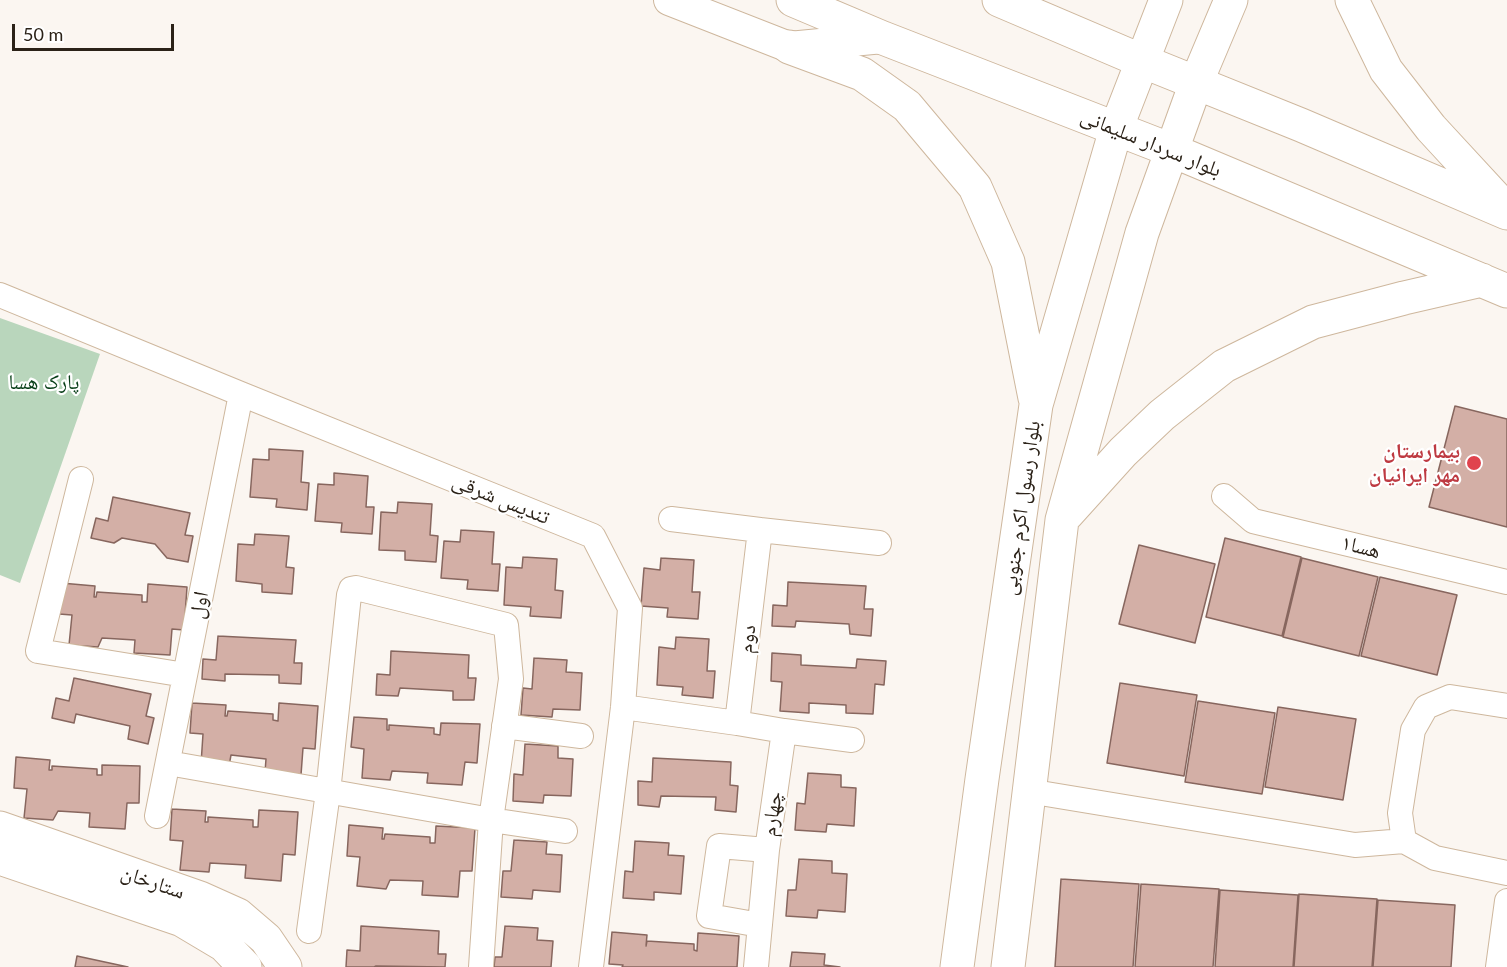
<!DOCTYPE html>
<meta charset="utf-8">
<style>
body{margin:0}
#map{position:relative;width:1507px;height:967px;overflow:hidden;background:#fbf6f1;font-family:Lato,sans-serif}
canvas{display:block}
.scale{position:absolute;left:12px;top:24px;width:162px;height:27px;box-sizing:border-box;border:3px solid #2b2218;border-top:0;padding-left:8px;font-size:18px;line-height:21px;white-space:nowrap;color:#2b2218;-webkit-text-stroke:4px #fff;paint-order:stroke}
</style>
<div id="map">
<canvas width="1507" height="967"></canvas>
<div class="scale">50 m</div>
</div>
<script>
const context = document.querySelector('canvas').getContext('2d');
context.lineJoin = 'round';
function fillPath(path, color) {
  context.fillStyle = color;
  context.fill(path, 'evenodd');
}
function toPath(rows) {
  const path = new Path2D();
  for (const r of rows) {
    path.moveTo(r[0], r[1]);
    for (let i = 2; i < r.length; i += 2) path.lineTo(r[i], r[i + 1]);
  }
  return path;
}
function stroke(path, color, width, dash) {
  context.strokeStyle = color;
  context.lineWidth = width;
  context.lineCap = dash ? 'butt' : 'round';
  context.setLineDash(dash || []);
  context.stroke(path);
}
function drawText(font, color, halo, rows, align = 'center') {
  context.font = font + ' Lato,"Noto Naskh Arabic",sans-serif';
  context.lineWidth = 4.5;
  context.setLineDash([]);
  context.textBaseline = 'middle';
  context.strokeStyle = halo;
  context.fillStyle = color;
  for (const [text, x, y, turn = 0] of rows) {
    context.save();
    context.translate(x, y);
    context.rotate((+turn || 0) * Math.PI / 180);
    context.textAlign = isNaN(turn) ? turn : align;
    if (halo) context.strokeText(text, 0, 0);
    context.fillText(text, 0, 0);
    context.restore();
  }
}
fillPath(toPath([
 [0,318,100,354,20,583,0,575]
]), '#b9d6bc');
const building = toPath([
 [1455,406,1507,419,1507,527,1429,507,1455,406],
 [269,449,303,451,301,482,309,483,307,510,276,507,277,499,250,497,253,459,269,460,269,449],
 [334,473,368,476,366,507,374,507,372,534,341,532,342,523,315,521,318,484,334,485,334,473],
 [113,497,190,513,185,535,193,536,188,562,167,558,155,544,122,538,114,543,91,538,96,518,108,521,113,497],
 [398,502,432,504,430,535,438,536,436,562,405,560,405,551,379,550,381,512,397,513,398,502],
 [461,530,494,532,492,564,500,564,498,591,467,589,468,580,441,578,444,541,460,542,461,530],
 [255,534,289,536,286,567,294,568,292,594,262,592,262,584,236,581,238,544,254,545,255,534],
 [1225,538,1301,557,1282,636,1206,617,1225,538],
 [1139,545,1215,564,1195,643,1119,624,1139,545],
 [523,557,557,559,555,590,563,591,561,618,530,616,531,607,504,605,506,567,522,568,523,557],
 [661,558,694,560,692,592,700,592,698,619,667,617,668,608,641,606,644,568,660,570,661,558],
 [1302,558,1378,577,1359,656,1283,637,1302,558],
 [1380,577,1457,595,1437,675,1361,656,1380,577],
 [788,582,866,586,864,609,873,609,871,636,850,634,849,624,796,621,795,627,772,626,773,605,787,606,788,582],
 [61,583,95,586,94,597,96,597,97,592,142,595,142,602,147,602,148,584,187,587,184,630,172,629,170,655,134,653,135,640,102,638,98,647,69,645,72,615,59,614,61,583],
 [218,636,296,640,294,663,302,663,301,684,279,683,279,675,225,674,225,681,202,679,203,659,216,660,218,636],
 [676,637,709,639,707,671,715,671,713,698,682,695,683,687,657,685,659,647,675,649,676,637],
 [391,651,469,655,468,678,476,678,474,700,453,700,453,691,400,688,398,696,376,695,377,674,390,675,391,651],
 [772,653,801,655,801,665,856,668,857,659,886,661,884,685,875,684,873,714,846,713,846,705,809,703,809,713,780,711,782,682,771,681,772,653],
 [534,658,567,660,566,672,582,673,580,710,553,709,552,717,521,715,523,688,532,689,534,658],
 [74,678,151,694,146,716,154,718,148,744,128,739,130,726,76,714,74,723,52,718,56,698,69,701,74,678],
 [1120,683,1197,695,1184,776,1107,763,1120,683],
 [1198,701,1275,713,1262,794,1185,782,1198,701],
 [192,703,226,705,225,716,227,716,228,711,273,714,273,720,278,721,279,703,318,706,315,749,303,748,301,775,265,772,266,759,231,755,229,766,201,764,203,734,190,733,192,703],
 [1278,707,1356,719,1343,800,1265,787,1278,707],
 [354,717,387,719,387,730,389,730,389,725,434,728,434,734,440,735,441,723,480,724,477,763,465,762,462,785,427,783,428,773,392,771,390,780,362,778,364,749,351,747,354,717],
 [525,744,558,746,558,758,573,759,571,796,544,795,543,803,513,801,514,774,523,775,525,744],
 [16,757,50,760,49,770,52,770,52,766,97,769,97,775,102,775,102,765,140,766,139,803,127,803,125,829,89,827,90,813,58,811,53,820,24,818,27,789,14,788,16,757],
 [653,758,731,762,730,785,738,786,736,812,715,810,716,797,661,796,659,807,638,805,638,781,652,782,653,758],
 [808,773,841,775,841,787,856,788,854,826,827,824,826,832,795,830,797,803,805,804,808,773],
 [172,809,206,811,205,822,208,822,208,817,253,820,253,827,258,827,259,810,298,812,295,855,283,854,281,881,245,878,246,865,210,863,209,872,180,870,183,841,170,840,172,809],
 [349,825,383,828,382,839,384,839,385,834,430,837,430,843,435,843,436,826,475,828,472,871,460,871,458,897,422,895,423,881,390,880,386,889,357,886,360,857,347,856,349,825],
 [514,840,547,842,546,854,562,855,560,892,533,890,532,899,501,897,503,871,511,871,514,840],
 [635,841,669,843,668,855,684,856,681,894,654,892,654,900,623,898,625,871,633,872,635,841],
 [799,859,832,861,832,873,847,874,845,912,818,910,817,918,786,916,788,890,796,890,799,859],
 [1061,879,1139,884,1133,967,1055,967,1061,879],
 [1141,884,1219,889,1213,967,1135,967,1141,884],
 [1220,890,1298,895,1293,967,1215,967,1220,890],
 [1299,894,1377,899,1372,967,1294,967,1299,894],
 [1378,900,1455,905,1451,967,1373,967,1378,900],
 [361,926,439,931,438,954,446,954,445,967,376,966,374,967,346,967,347,950,360,951,361,926],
 [505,926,538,928,537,940,553,941,551,967,494,967,495,957,502,957,505,926],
 [612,932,647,935,646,946,647,941,694,944,694,950,697,951,698,933,739,936,737,967,622,967,623,965,609,964,612,932],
 [792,952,825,954,824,965,840,967,790,967,792,952],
 [77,956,128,967,75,967,77,956]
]);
fillPath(building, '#d3afa6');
stroke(building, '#87665e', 1.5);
const minor = toPath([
 [0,295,241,394,593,536,630,608,623,707,591,967],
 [81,479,38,651,185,675],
 [1224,496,1253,521,1507,582],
 [760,530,879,543],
 [1507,706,1450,697,1426,707,1413,730,1400,813,1404,841,1435,858,1507,873],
 [623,707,737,723,760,530,671,519],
 [737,723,784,731],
 [504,726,581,736],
 [168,763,491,820,565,831],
 [1028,791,1355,845,1404,841],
 [157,816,241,394],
 [760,925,709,916,719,846,767,850],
 [309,931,328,792,349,595,351,589,356,588,506,625,511,679,491,820,481,967],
 [756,967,767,850,784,731,852,740],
 [1498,967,1507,901]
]);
const tertiary = toPath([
 [669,0,789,47,883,38]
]);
const secondary = toPath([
 [793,0,883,38,1171,150,1507,291],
 [999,0,1142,61,1301,125,1507,213],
 [1352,0,1386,70,1431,128,1502,205],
 [789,47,862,74,907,106,975,187,1008,262,1035,398],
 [1067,514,1123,452,1162,415,1224,366,1313,322,1404,298,1482,280],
 [0,828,200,898,238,915,266,939,285,967],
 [0,858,182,920,224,945,245,967],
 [957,967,982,779,1036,405,1116,129,1166,0],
 [1008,967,1062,520,1142,233,1196,83,1231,0]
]);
stroke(minor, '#ceb79d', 26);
stroke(tertiary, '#ceb79d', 32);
stroke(secondary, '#ceb79d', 35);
stroke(minor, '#fff', 24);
stroke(tertiary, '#fff', 30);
stroke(secondary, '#fff', 33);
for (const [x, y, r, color] of [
 [1474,463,8,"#e0444e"]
]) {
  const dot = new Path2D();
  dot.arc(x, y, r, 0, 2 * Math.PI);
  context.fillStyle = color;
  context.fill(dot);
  stroke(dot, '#fff', 2);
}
drawText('21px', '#2b2218', '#fff', [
 ["بلوار سردار سلیمانی",1151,143,22],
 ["تندیس شرقی",501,499,22],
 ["بلوار رسول اکرم جنوبی",1021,508,-82],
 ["هسا۱",1361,547,14],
 ["اول",199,605,-79],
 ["دوم",747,639,-83],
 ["چهارم",772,814,-82],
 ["ستارخان",153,882,19]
]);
drawText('21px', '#063d16', '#fff', [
 ["پارک هسا",44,382]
]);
drawText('bold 21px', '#be3a42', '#fff', [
 ["بیمارستان",1460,451],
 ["مهر ایرانیان",1460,475]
], 'right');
</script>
